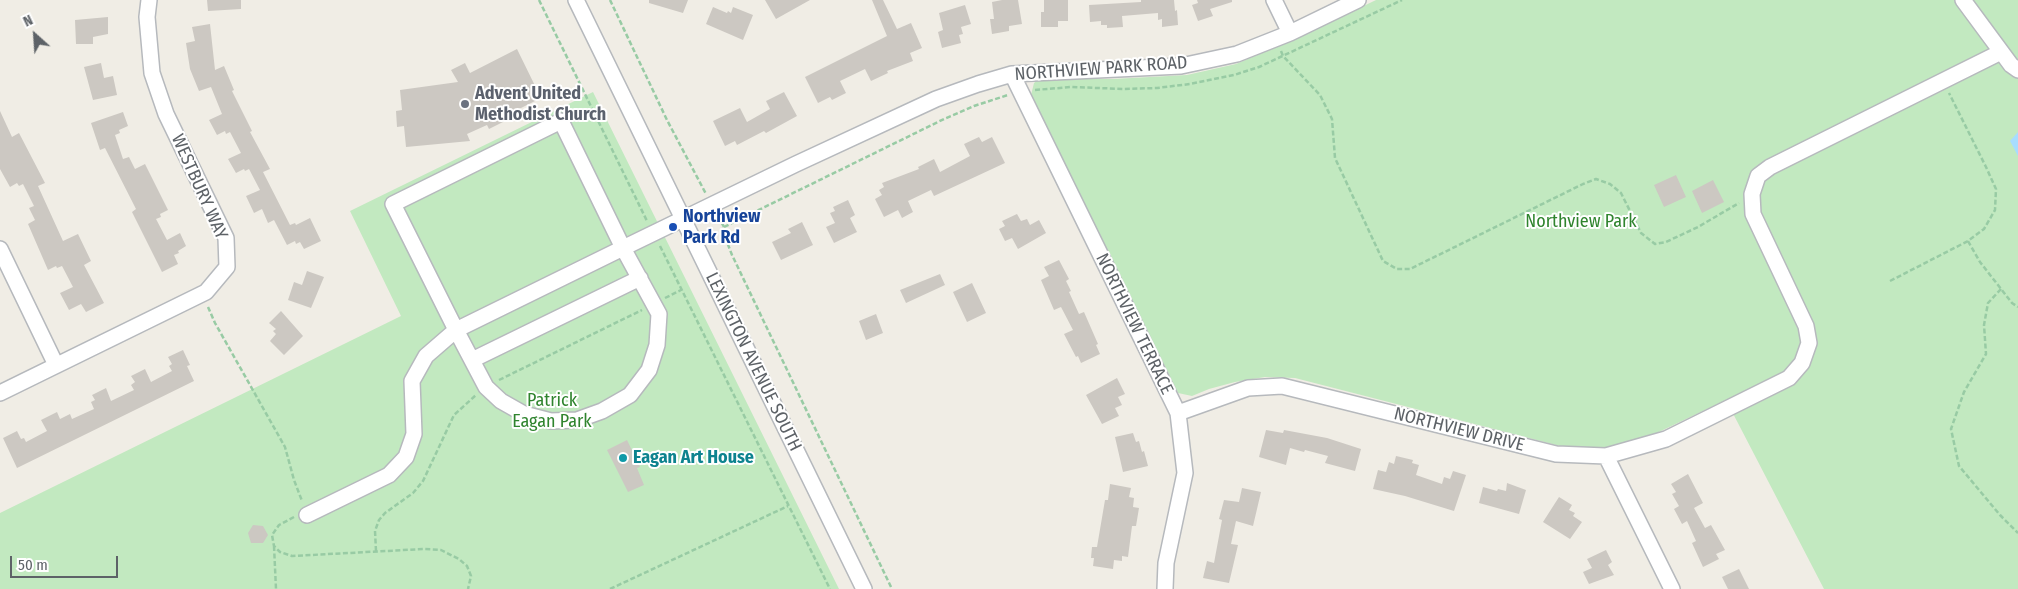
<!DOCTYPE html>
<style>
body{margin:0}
#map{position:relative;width:2018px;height:589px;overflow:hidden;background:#f0ede5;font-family:"Fira Sans Condensed",sans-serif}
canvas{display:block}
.north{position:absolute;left:10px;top:10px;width:50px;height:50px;-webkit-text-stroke:4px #fff;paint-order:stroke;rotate:334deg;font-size:14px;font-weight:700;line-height:20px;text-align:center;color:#5d6267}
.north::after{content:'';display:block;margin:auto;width:18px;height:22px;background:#5d6267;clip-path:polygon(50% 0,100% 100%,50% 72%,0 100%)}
.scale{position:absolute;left:10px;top:556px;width:108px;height:22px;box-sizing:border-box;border:2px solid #5d6267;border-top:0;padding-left:6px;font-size:15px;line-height:18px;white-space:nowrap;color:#5d6267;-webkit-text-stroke:4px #fff;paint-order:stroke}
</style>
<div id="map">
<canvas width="2018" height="589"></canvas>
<div class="north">N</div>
<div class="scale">50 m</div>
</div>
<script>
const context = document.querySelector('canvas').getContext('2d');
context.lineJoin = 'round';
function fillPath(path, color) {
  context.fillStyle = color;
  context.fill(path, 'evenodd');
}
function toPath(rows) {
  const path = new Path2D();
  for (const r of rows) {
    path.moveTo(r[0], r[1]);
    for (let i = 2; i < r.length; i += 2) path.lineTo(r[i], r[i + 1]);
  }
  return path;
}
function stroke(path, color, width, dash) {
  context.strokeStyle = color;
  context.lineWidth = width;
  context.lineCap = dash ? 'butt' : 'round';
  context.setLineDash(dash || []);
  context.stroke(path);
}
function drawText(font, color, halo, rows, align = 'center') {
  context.font = font + ' "Fira Sans Condensed",sans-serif';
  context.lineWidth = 4;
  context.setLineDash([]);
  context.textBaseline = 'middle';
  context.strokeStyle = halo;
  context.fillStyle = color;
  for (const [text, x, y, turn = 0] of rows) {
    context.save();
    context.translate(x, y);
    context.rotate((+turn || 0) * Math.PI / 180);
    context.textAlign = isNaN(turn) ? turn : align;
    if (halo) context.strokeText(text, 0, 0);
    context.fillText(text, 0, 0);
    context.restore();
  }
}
fillPath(toPath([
 [1376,0,2018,0,2018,589,1824,589,1726,400,1644,439,1621,446,1589,450,1564,447,1295,378,1265,377,1235,382,1209,389,1192,396,1178,393,1031,95,1034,83,1039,79,1113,79,1187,75,1236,64,1308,33],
 [593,92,839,589,0,589,0,513,401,316,350,211]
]), '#c2e9c0');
fillPath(toPath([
 [2018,132,2018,156,2010,141]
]), '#a7ddff');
fillPath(toPath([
 [207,0,241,0,241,9,208,11],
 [649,0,688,0,683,13,649,3],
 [765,0,810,0,776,19],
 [872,0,883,0,897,29,911,23,922,48,910,53,913,61,887,71,888,73,871,81,865,69,840,81,846,93,832,100,830,97,818,103,805,77,887,36],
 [1002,0,1018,0,1022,24,1009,26,1009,31,992,34,990,19,994,19,992,2],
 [1044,0,1068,0,1068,21,1058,21,1058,27,1041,27,1041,12,1044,12],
 [1141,0,1174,0,1175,11,1177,10,1178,25,1162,27,1162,19,1158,20,1158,13,1122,16,1123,27,1107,28,1107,25,1101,25,1101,21,1090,22,1089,5,1141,2],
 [1197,0,1232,0,1232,2,1210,9,1213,16,1198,21,1192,5,1198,3],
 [965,5,971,24,961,27,963,34,959,35,961,43,942,48,938,32,943,30,939,13],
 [713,7,727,13,728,11,731,13,733,7,753,15,743,40,706,24],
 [108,17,108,34,93,37,93,44,76,44,75,20],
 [210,24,215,70,224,66,234,90,232,91,252,131,250,132,270,169,263,172,290,225,295,223,296,225,310,218,321,241,304,249,300,242,296,244,295,241,287,245,274,220,268,223,262,209,254,213,246,196,260,190,249,169,245,171,244,169,236,173,228,159,241,153,230,132,226,134,225,131,217,135,209,120,222,114,211,87,199,91,190,69,186,43,195,41,192,27],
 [517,49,541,98,515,111,517,117,505,122,505,121,489,129,487,125,467,134,470,141,406,147,404,126,397,127,396,111,402,110,400,90,458,82,451,70,465,63,470,73],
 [101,63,104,78,113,76,117,95,93,100,84,67],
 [784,92,797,116,766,133,764,131,737,145,735,141,725,146,713,121,740,108,747,122,770,109,766,101],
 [0,111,12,137,19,133,45,183,38,186,63,241,78,234,91,261,84,265,104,303,86,312,81,304,69,310,60,293,73,287,62,266,57,268,56,266,48,270,28,224,35,220,29,208,34,206,23,184,19,186,17,183,10,187,0,169],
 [123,112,128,126,119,130,120,133,115,135,123,159,129,157,135,169,145,164,168,210,160,214,161,217,156,219,167,240,180,233,186,246,178,251,179,253,174,255,178,264,162,272,132,212,136,209,105,148,100,150,91,123],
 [979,137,982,142,992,137,1005,163,934,196,931,190,908,201,913,212,902,218,898,210,884,217,875,199,882,195,879,190,884,187,882,183,919,169,918,167,934,159,940,172,970,156,964,144],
 [1676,175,1686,197,1664,207,1654,185],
 [1713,180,1724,202,1702,213,1692,191],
 [848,200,855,215,850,218,857,232,834,243,826,227,835,223,830,213,835,211,833,207],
 [1017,214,1021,221,1027,219,1030,225,1039,220,1046,233,1018,249,1012,238,1005,241,999,229,1005,226,1002,221],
 [802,222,813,245,781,260,772,242,791,233,788,229],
 [1059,260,1069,279,1066,281,1071,291,1069,292,1079,314,1084,312,1098,344,1096,345,1100,354,1081,363,1078,356,1076,357,1064,334,1073,330,1061,307,1054,310,1041,280,1049,276,1044,267],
 [307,271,324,277,311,308,288,300,294,282,302,285],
 [940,274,945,285,906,303,900,290],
 [972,283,986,313,967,322,953,292],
 [281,311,303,336,284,355,270,341,276,334,273,331,276,329,269,323],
 [876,314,883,333,866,340,859,321],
 [183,350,190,365,187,366,194,381,17,468,3,438,17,431,21,439,24,438,26,442,47,431,41,420,57,412,60,419,70,414,72,419,94,409,91,402,95,400,92,395,106,388,111,401,134,390,131,385,135,382,131,376,145,369,151,382,172,371,169,366,172,364,168,357],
 [1117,378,1125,394,1118,397,1122,405,1115,408,1119,416,1102,424,1086,395],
 [1266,430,1283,433,1284,430,1327,438,1361,449,1355,471,1325,463,1328,456,1305,450,1304,452,1290,448,1286,465,1259,457],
 [1133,433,1136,442,1139,441,1142,452,1144,451,1148,466,1123,472,1115,437],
 [627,440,640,467,637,468,644,485,628,492,607,450],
 [1396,456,1413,460,1412,463,1419,465,1416,475,1442,484,1444,477,1450,479,1453,471,1466,475,1454,511,1405,496,1373,489,1378,470,1386,472,1389,462,1394,464],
 [1688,474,1703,503,1694,508,1705,528,1711,525,1725,550,1716,554,1719,559,1703,567,1692,543,1696,541,1687,521,1682,524,1674,509,1679,506,1672,494,1676,492,1671,484],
 [1507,483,1526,490,1519,514,1479,503,1483,487,1497,491,1498,489,1506,491],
 [1110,484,1131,488,1129,497,1134,498,1133,507,1139,508,1136,526,1132,526,1128,557,1122,556,1122,561,1114,560,1113,569,1093,566,1094,558,1091,558,1092,547,1097,547,1105,500,1108,500],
 [1242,488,1261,492,1253,526,1236,521,1231,544,1238,545,1229,583,1203,578,1207,561,1214,563,1222,520,1219,519,1224,500,1239,502],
 [1559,497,1572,505,1569,510,1575,513,1573,516,1582,522,1570,539,1543,522],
 [253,525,263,526,268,535,263,543,251,543,248,533],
 [1606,550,1612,562,1608,565,1614,575,1589,584,1583,572,1592,568,1587,559],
 [1739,569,1749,589,1728,589,1722,577]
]), '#ccc8c2');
const minor = toPath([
 [576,0,864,589],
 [1274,0,1290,33],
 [1963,0,2011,65,2018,70],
 [1012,74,1178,413,1185,473,1166,563,1165,589],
 [0,249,56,365],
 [472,360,640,278],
 [0,393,206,292,227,267,226,238,166,114,152,73,147,17,149,0],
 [1178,413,1248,388,1282,386,1556,454,1606,456,1666,439,1789,378,1802,363,1809,343,1806,326,1753,214,1752,194,1758,176,1770,167,2001,52],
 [1606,456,1672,589],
 [307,515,389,475,406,457,414,434,412,381,426,356,456,330,486,387,501,401,524,414,551,421,577,420,602,411,630,395,649,370,657,345,659,314,623,248,456,330,393,204,561,121,623,248,796,164,936,99,978,84,1012,74,1181,66,1237,54,1290,33,1358,0]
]);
stroke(minor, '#b6b9bd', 18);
stroke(toPath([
 [539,0,647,221],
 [610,0,667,120,706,194],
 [1281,51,1283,56,1320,95,1332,119,1335,158,1383,261,1397,269,1410,269,1583,184,1596,179,1610,184,1621,193,1641,233,1655,244,1666,242,1698,227,1739,203],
 [1035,90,1071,87,1124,89,1157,88,1190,84,1234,75,1259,67,1402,0],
 [718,216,724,227,725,237,732,255,892,589],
 [724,227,944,119,974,106,1008,95],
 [1968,241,1980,262,2012,303,2018,307],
 [660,246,830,589],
 [1890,281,1968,241,1984,229,1995,210,1996,189,1986,167,1949,93],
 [2001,289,1988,303,1984,325,1986,354,1964,392,1951,429,1959,466,2000,515,2018,533],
 [665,298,681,290],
 [208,307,215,323,285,447,294,480,302,501],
 [499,380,642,310],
 [294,517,279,525,272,535,274,546,280,552,292,556,424,549,441,550,459,559,467,566,471,576,468,589],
 [274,546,276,589],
 [376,551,375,531,379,520,385,513,413,493,423,481,454,415,476,395],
 [610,589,788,506]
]), '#98cba4', 2.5, [5, 2.5]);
stroke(minor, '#fff', 15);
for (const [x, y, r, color] of [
 [465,104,5,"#6b7280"],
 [673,227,5,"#1a4fb4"],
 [623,458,5,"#0f9aa8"]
]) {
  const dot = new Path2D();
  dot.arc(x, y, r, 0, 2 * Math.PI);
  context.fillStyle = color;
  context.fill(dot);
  stroke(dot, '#fff', 2);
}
drawText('18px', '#5d6267', '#fff', [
 ["NORTHVIEW PARK ROAD",1101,69,-4],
 ["WESTBURY WAY",199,187,66],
 ["NORTHVIEW TERRACE",1134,324,64],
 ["LEXINGTON AVENUE SOUTH",753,362,64],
 ["NORTHVIEW DRIVE",1459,430,14]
]);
drawText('bold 18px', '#5b616d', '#fff', [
 ["Advent United",475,94],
 ["Methodist Church",475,115]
], 'left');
drawText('bold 18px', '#164399', '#fff', [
 ["Northview",683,217],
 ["Park Rd",683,238]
], 'left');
drawText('18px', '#2f842e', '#fff', [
 ["Northview Park",1581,222],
 ["Patrick",552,401],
 ["Eagan Park",552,422]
]);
drawText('bold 18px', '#0d838f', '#fff', [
 ["Eagan Art House",633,458]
], 'left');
</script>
